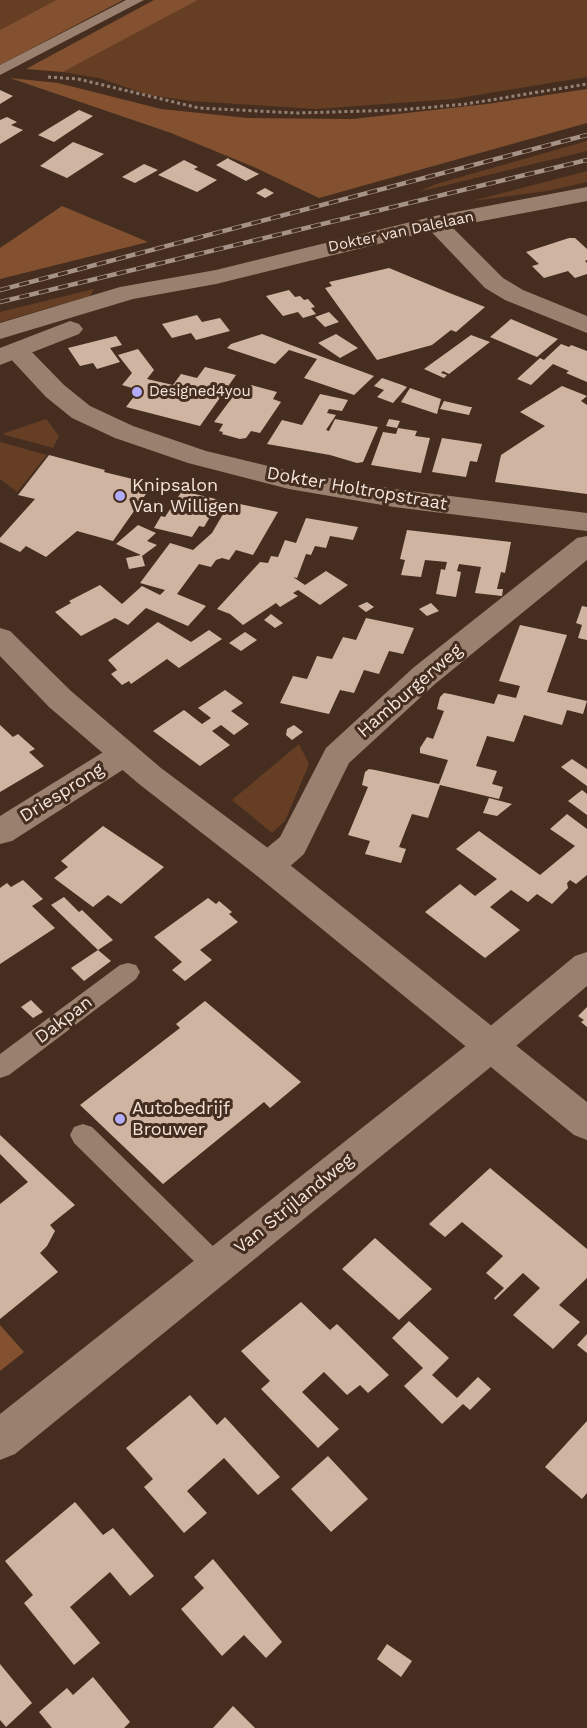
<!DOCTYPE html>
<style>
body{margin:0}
canvas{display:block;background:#452e1f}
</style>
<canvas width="587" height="1728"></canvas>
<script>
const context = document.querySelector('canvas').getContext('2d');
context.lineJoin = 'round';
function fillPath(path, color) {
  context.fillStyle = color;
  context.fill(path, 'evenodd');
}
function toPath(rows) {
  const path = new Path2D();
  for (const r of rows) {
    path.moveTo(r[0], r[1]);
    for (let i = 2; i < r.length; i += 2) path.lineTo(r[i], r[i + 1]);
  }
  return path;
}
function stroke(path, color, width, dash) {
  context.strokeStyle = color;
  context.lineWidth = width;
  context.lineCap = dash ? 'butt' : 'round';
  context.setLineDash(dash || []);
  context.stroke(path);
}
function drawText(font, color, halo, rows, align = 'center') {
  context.font = font + ' "Work Sans",sans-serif';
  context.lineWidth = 6;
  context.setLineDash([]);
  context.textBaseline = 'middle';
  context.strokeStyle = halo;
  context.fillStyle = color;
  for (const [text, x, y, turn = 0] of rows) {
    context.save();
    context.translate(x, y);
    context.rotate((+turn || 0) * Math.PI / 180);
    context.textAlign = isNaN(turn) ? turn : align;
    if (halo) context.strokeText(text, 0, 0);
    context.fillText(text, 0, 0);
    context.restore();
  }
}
fillPath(toPath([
 [0,0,56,0,0,30],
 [198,0,587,0,587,77,453,99,316,109,191,101,149,95,99,78,63,72],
 [587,141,587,151,418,192,436,184],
 [587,171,587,182,547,191,472,201],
 [94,289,90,296,0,322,0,312],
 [46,419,59,436,53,448,2,434],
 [0,442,47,455,17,492,0,479],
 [299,744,309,764,285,821,272,833,232,800]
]), '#653e24');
fillPath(toPath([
 [56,0,123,0,0,65,0,30],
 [154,0,198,0,63,72,26,69],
 [10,78,58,83,161,109,247,118,353,119,487,104,587,89,587,123,319,198,254,167,171,133],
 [62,206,148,242,0,279,0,248],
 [0,1325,24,1352,0,1371]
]), '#83512f');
fillPath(toPath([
 [0,90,13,96,0,104],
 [79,110,93,116,54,142,38,135],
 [7,117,17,122,11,125,23,130,0,144,0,120],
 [73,142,104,154,67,178,40,166],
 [228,158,229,159,259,174,246,181,216,165],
 [184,160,198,167,194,169,217,180,197,192,158,175],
 [144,164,158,170,135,183,122,177],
 [265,188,274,193,265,198,256,193],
 [569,238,575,238,587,249,587,260,585,261,587,263,587,274,575,278,568,271,544,278,532,266,539,264,526,252],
 [389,268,447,292,485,307,456,332,451,330,432,345,377,360,325,288,332,286,329,282],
 [289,290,295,297,300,296,304,300,308,299,315,307,311,308,316,314,303,318,298,312,283,316,266,296],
 [329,312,339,322,325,327,315,317],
 [197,315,202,322,220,318,230,331,196,340,191,333,172,338,162,324],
 [511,319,558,339,537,357,490,337],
 [262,334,320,356,374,376,354,395,304,378,317,359,289,350,275,364,227,348,231,344],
 [336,334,358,348,340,358,318,343],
 [471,335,490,342,449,374,443,371,441,373,447,375,444,378,424,369],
 [116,336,122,345,110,348,120,362,97,369,93,363,80,366,68,348],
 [561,344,569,347,571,345,587,351,587,382,566,373,569,371,553,364,531,385,517,379,540,358,544,360],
 [138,349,154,370,147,379,173,385,181,374,197,378,205,367,236,375,200,426,126,407,139,390,122,385,132,373,118,355],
 [382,378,402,385,407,387,393,403,377,397,384,390,374,386],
 [251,385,277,392,273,399,281,402,260,433,251,431,246,438,240,439,222,434,223,432,219,431,223,424,214,422,237,391,245,393],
 [562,386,587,396,581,401,587,405,587,494,495,482,501,455,545,426,520,412],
 [410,388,441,399,437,414,401,402],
 [320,394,348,400,342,411,329,409,327,413,336,415,326,430,329,431,335,419,378,427,363,462,357,463,330,455,267,444,282,420,302,425],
 [444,401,470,407,472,407,469,415,440,409],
 [389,419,400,421,397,428,386,426],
 [398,428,417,431,415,436,430,438,421,473,371,465,383,432,396,434],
 [442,438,482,444,477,462,470,461,466,477,432,472],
 [49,455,105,470,104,472,153,484,113,541,77,531,46,557,26,546,20,552,0,542,0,538,35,499,18,495],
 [182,491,220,500,204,527,199,526,192,537,154,528,161,516,165,517],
 [230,502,278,512,253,555,236,550,229,560,222,558,216,560,211,567,199,564,177,594,206,606,188,626,146,608,128,625,115,618,81,636,55,612,71,603,69,601,100,585,122,604,142,586,160,595,165,590,140,583,170,543,193,550,212,533],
 [306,518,358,527,353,540,330,536,326,548,315,546,311,555,306,554,297,578,293,577,305,585,326,571,348,585,320,605,298,590,293,593,298,596,280,607,276,603,243,625,230,614,217,609,260,562,268,563,271,556,278,557,285,540,296,543],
 [138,525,156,533,147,541,157,545,142,556,145,566,129,569,126,558,141,555,116,544],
 [407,530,511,542,505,573,501,572,497,589,503,589,502,596,475,593,481,567,459,564,457,571,461,572,456,597,436,594,441,569,445,570,447,562,425,560,421,577,401,575,405,560,400,559],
 [367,602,374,607,366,612,358,606],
 [431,603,439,611,427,616,419,609],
 [582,606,587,607,587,640,578,638,582,625,576,623],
 [271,614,283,623,275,628,264,620],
 [366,618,414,628,403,654,389,651,379,674,364,670,354,693,340,690,329,714,280,703,293,676,307,679,317,656,332,659,343,637,356,640],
 [158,622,191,642,209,630,222,639,179,668,167,659,131,684,129,681,122,685,111,674,117,670,108,660],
 [520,625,567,635,547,692,587,701,583,714,567,710,562,725,524,715,514,742,487,736,476,766,497,771,492,784,503,787,499,799,440,785,428,818,412,814,399,847,406,849,401,863,365,854,370,841,348,835,368,787,362,785,365,772,369,769,375,770,439,784,448,760,420,753,420,748,427,737,433,739,444,711,437,709,440,697,444,693,450,694,494,704,498,694,516,698,520,686,499,681],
 [245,632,257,640,241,651,229,643],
 [225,690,243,703,231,711,249,724,234,735,221,725,212,731,230,745,200,766,153,731,184,710,202,724,211,718,198,708],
 [0,725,13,737,18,734,35,749,29,752,44,766,0,792],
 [294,725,303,732,292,740,286,735,287,729],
 [572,759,587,769,587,786,561,767],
 [582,790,587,794,587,815,568,801],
 [489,798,512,804,497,816,483,813],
 [567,814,587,829,587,875,576,884,570,880,567,883,568,888,552,904,537,894,528,902,511,890,490,907,520,930,485,958,425,912,460,884,475,896,497,879,456,849,479,831,540,875,575,846,550,829],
 [103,826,164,867,121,904,108,895,93,907,54,878,68,867,61,861],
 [23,880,43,899,32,906,55,928,0,964,0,888,7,883,11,887],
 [64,897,79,912,82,910,113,940,98,950,51,905],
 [208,898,216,904,219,901,232,912,229,914,238,922,200,950,212,960,185,981,172,970,182,962,154,937],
 [98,950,111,961,84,981,71,968],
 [31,1000,43,1012,33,1018,21,1007],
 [205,1001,301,1082,270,1108,264,1102,163,1184,80,1105,180,1028,176,1024],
 [587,1007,587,1027,581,1022,584,1020,578,1016],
 [0,1135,75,1205,50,1225,55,1231,47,1246,40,1253,58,1272,0,1319,0,1204,28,1182,0,1154],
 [490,1168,587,1249,587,1278,559,1305,580,1322,553,1349,513,1315,540,1288,523,1273,495,1300,494,1298,504,1288,486,1273,503,1256,462,1222,445,1237,429,1224],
 [375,1238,432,1289,399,1320,342,1269],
 [301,1302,330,1330,337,1324,389,1375,368,1393,360,1385,347,1395,324,1372,302,1392,339,1429,318,1448,261,1389,270,1381,241,1351],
 [409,1321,449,1358,432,1375,457,1398,478,1377,491,1389,470,1410,463,1404,442,1424,404,1386,423,1368,392,1338],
 [587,1334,587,1353,577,1345],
 [190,1395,217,1425,225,1417,280,1477,258,1495,224,1458,187,1491,207,1513,184,1533,144,1487,153,1479,126,1448],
 [587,1421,587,1493,582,1499,545,1467],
 [328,1456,368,1499,331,1532,291,1489],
 [75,1502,103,1535,113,1528,154,1576,130,1596,110,1572,70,1607,100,1643,74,1665,24,1603,33,1595,5,1561],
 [213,1559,282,1642,266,1658,244,1635,222,1656,181,1609,204,1588,194,1577],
 [387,1644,412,1661,401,1677,377,1659],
 [0,1664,32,1703,6,1727,0,1720],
 [93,1677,130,1722,124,1728,52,1728,39,1712,67,1688,73,1695],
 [233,1706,255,1728,213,1728]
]), '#d0b4a2');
stroke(toPath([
 [48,77,78,79,199,108,297,113,400,110,466,104,587,84]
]), '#948175', 3, [3, 3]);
fillPath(toPath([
 [126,0,144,0,0,75,0,65,126,0],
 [128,963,136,965,140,972,136,979,9,1075,0,1078,0,1054,120,965,128,963],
 [83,1124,92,1127,225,1258,229,1266,225,1274,216,1278,207,1274,74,1143,70,1135,74,1127,83,1124]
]), '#9a806f');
fillPath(toPath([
 [435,216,443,218,503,278,523,290,587,316,587,333,505,300,485,288,423,223,427,218,435,216],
 [17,343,26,346,64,385,90,406,133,426,206,451,289,471,394,489,587,513,587,531,394,507,289,489,188,463,115,438,72,418,46,397,8,356,4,351,8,346,17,343],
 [587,536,587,560,435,684,349,763,304,854,280,875,268,879,256,875,251,866,256,857,280,837,326,748,413,668,577,538,587,536],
 [124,743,135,746,140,754,135,762,12,841,0,844,0,816,113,746,124,743],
 [587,952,587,986,503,1057,15,1454,0,1460,0,1414,477,1037,575,956,587,952]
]), '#9a806f');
fillPath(toPath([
 [587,187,587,201,435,230,216,284,133,299,0,339,0,323,120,287,216,270,435,216,587,187],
 [70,321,79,324,83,329,79,334,0,365,0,348,70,321],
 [0,628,10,631,71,691,161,768,280,857,587,1102,587,1140,574,1135,256,875,139,784,49,707,0,656,0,628]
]), '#9a806f');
const rail = toPath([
 [0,290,587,135],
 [0,302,587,160]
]);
stroke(rail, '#a69388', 4.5);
stroke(rail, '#452e1f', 3, [10]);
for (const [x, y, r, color] of [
 [137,392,6,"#b3adf9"],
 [120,496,6,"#b3adf9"],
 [120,1119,6,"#b3adf9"]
]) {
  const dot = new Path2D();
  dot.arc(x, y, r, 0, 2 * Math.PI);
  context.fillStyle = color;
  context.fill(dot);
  stroke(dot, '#452e1f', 2);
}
drawText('15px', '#f4e5dc', '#452e1f', [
 ["Dokter van Dalelaan",401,232,-12]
]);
drawText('15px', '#f4e5dc', '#452e1f', [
 ["Designed4you",149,392]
], 'left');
drawText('18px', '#f4e5dc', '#452e1f', [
 ["Knipsalon",132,486],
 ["Van Willigen",132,507],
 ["Autobedrijf",132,1109],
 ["Brouwer",132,1130]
], 'left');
drawText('18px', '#f4e5dc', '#452e1f', [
 ["Dokter Holtropstraat",357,489,10],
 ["Hamburgerweg",410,691,-41],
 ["Driesprong",62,793,-32],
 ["Dakpan",64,1020,-37],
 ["Van Strijlandweg",294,1204,-39]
]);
</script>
